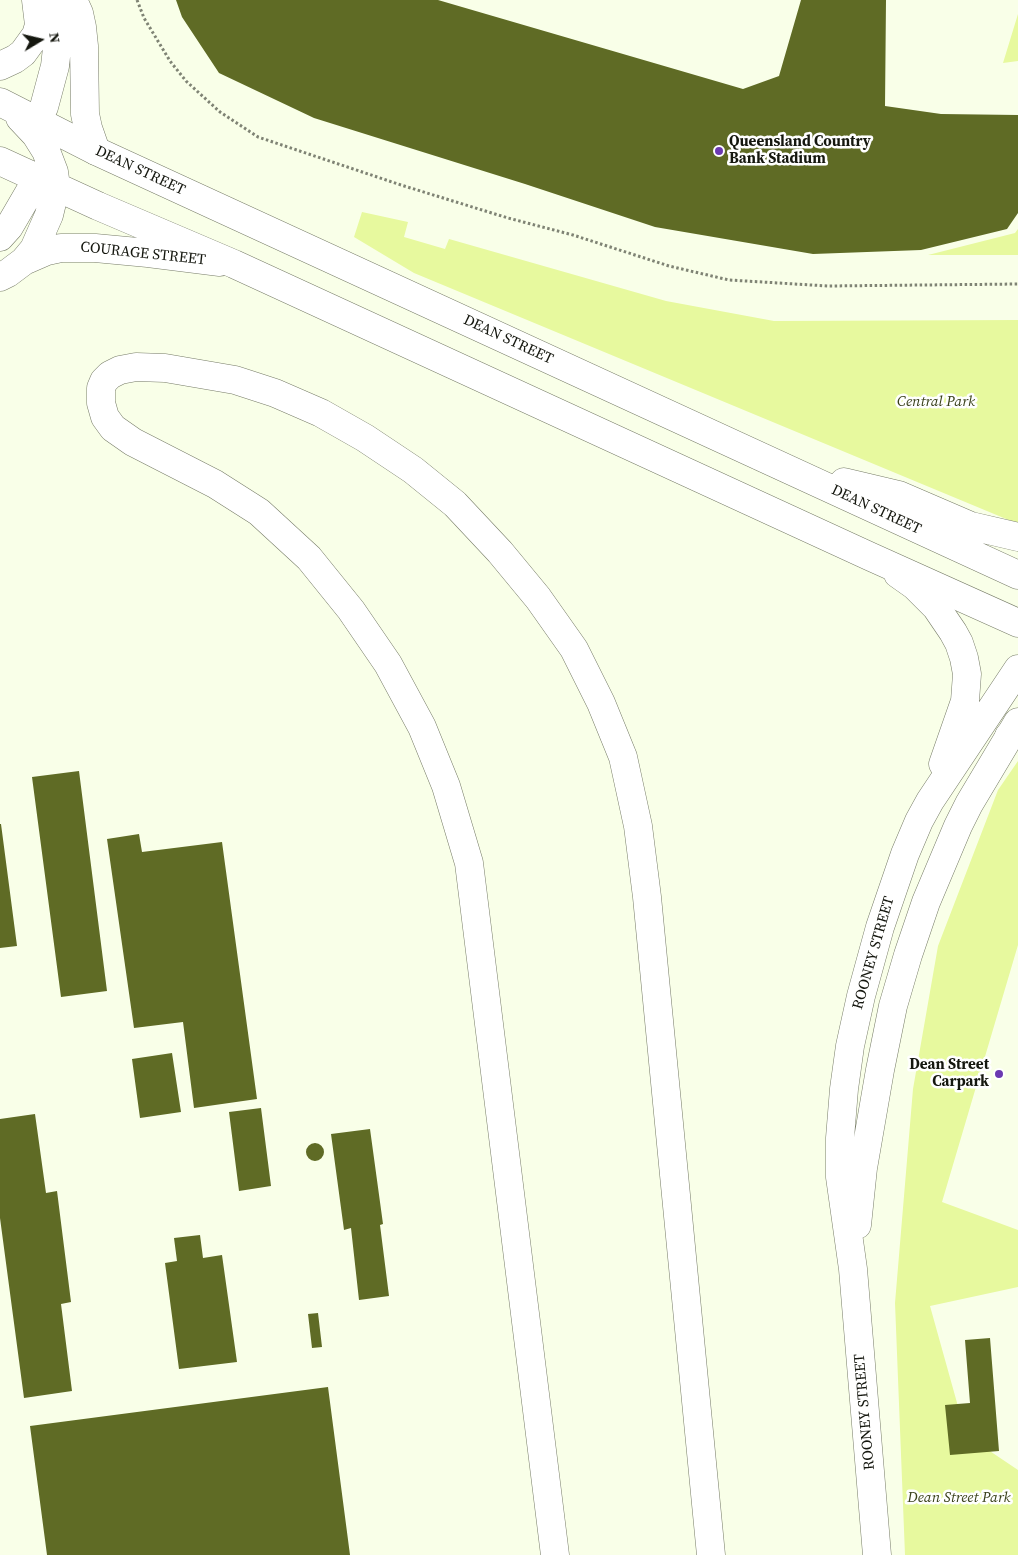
<!DOCTYPE html>
<style>
body{margin:0}
#map{position:relative;width:1018px;height:1555px;overflow:hidden;background:#f9ffe8;font-family:"Source Serif 4",serif}
canvas{display:block}
.north{position:absolute;left:15px;top:15px;width:50px;height:50px;-webkit-text-stroke:4px #fff;paint-order:stroke;rotate:81deg;font-size:14px;font-weight:700;line-height:20px;text-align:center;color:#15170f}
.north::after{content:'';display:block;margin:auto;width:18px;height:22px;background:#15170f;clip-path:polygon(50% 0,100% 100%,50% 72%,0 100%)}
</style>
<div id="map">
<canvas width="1018" height="1555"></canvas>
<div class="north">N</div>
</div>
<script>
const context = document.querySelector('canvas').getContext('2d');
context.lineJoin = 'round';
function fillPath(path, color) {
  context.fillStyle = color;
  context.fill(path, 'evenodd');
}
function toPath(rows) {
  const path = new Path2D();
  for (const r of rows) {
    if (r.length === 3) {
      path.moveTo(r[0] + r[2], r[1]);
      path.arc(r[0], r[1], r[2], 0, 2 * Math.PI);
      continue;
    }
    path.moveTo(r[0], r[1]);
    for (let i = 2; i < r.length; i += 2) path.lineTo(r[i], r[i + 1]);
  }
  return path;
}
function stroke(path, color, width, dash) {
  context.strokeStyle = color;
  context.lineWidth = width;
  context.lineCap = dash ? 'butt' : 'round';
  context.setLineDash(dash || []);
  context.stroke(path);
}
function drawText(font, color, halo, rows, align = 'center') {
  context.font = font + ' "Source Serif 4",serif';
  context.lineWidth = 5;
  context.setLineDash([]);
  context.textBaseline = 'middle';
  context.strokeStyle = halo;
  context.fillStyle = color;
  for (const [text, x, y, turn = 0] of rows) {
    context.save();
    context.translate(x, y);
    context.rotate((+turn || 0) * Math.PI / 180);
    context.textAlign = isNaN(turn) ? turn : align;
    if (halo) context.strokeText(text, 0, 0);
    context.fillText(text, 0, 0);
    context.restore();
  }
}
fillPath(toPath([
 [1018,14,1018,61,1003,63],
 [362,212,408,222,404,237,445,249,449,239,666,301,774,321,1018,320,1018,522,1011,521,414,273,354,237],
 [1018,229,1018,255,928,255,1015,233],
 [1018,761,1018,945,942,1202,1018,1230,1018,1287,930,1306,966,1435,1018,1470,1018,1555,905,1555,895,1303,913,1089,938,946,998,790]
]), '#e7f99e');
fillPath(toPath([
 [176,0,438,0,743,89,779,76,801,0,886,0,885,106,941,114,1018,115,1018,213,1007,229,921,250,813,254,655,227,525,184,314,118,219,73,182,17],
 [79,771,107,991,61,997,32,777],
 [0,824,1,824,17,946,0,948],
 [139,834,142,852,222,842,257,1099,194,1108,183,1022,134,1028,107,839],
 [172,1053,181,1112,140,1118,132,1059],
 [261,1108,271,1186,239,1191,229,1112],
 [35,1114,46,1193,57,1191,71,1302,61,1304,72,1391,24,1398,0,1218,0,1119],
 [370,1129,383,1224,380,1225,389,1296,359,1300,351,1228,344,1230,331,1134],
 [315,1152,9],
 [200,1235,203,1258,222,1255,237,1362,179,1369,165,1263,177,1261,174,1238],
 [318,1313,322,1347,312,1348,308,1314],
 [990,1338,999,1451,950,1455,945,1405,970,1403,965,1340],
 [328,1387,350,1555,47,1555,30,1426]
]), '#5f6b25');
const minor = toPath([
 [73,0,79,13,82,27,84,46,85,114,88,128,96,151],
 [0,66,15,59,23,53,36,35,39,25,36,0],
 [37,121,44,107,55,66,60,21,56,0],
 [0,237,9,227,37,179],
 [24,261,34,249,49,215,56,186],
 [0,277,8,273,24,261,47,251,61,248,95,248,148,253,220,262],
 [898,574,915,586,936,607,953,632,959,643,964,658,967,674,965,701,943,764],
 [857,1225,863,1168,880,1070,893,1006,908,955,926,902,958,826,969,804,1018,722],
 [555,1555,469,863,446,786,422,727,388,664,351,610,309,558,259,512,215,484,133,442,113,428,105,417,101,403,101,388,104,381,110,375,120,370,136,367,165,368,235,380,275,393,321,413,365,438,413,470,455,504,500,552,538,598,574,649,601,703,623,757,638,826,647,897,711,1555],
 [877,1555,853,1269,840,1177,840,1138,844,1089,850,1046,861,996,880,927,905,854,919,821,930,801,1018,669]
]);
const major = toPath([
 [0,102,96,151,1018,575],
 [20,118,36,135,46,151,54,172,56,186],
 [0,161,98,206,234,264,869,556,1018,623],
 [844,482,899,495,971,526,1018,537],
 [1009,736,1018,730]
]);
stroke(minor, '#777c68', 29);
stroke(major, '#777c68', 29);
stroke(toPath([
 [137,0,144,18,170,61,186,81,220,112,258,137,401,185,508,218,573,235,669,266,729,280,828,286,1018,284]
]), '#7f8374', 3, [2.5, 2.5]);
stroke(minor, '#fff', 28);
stroke(major, '#fff', 28);
for (const [x, y, r, color] of [
 [719,151,5,"#6b39b1"],
 [999,1074,5,"#6b39b1"]
]) {
  const dot = new Path2D();
  dot.arc(x, y, r, 0, 2 * Math.PI);
  context.fillStyle = color;
  context.fill(dot);
  stroke(dot, '#fff', 2);
}
drawText('bold 15px', '#15170f', '#fff', [
 ["Queensland Country",729,142],
 ["Bank Stadium",729,159],
 ["Dean Street",989,1065,"right"],
 ["Carpark",989,1082,"right"]
], 'left');
drawText('15px', '#15170f', '#fff', [
 ["DEAN STREET",140,171,25],
 ["COURAGE STREET",143,254,6],
 ["DEAN STREET",508,340,25],
 ["DEAN STREET",876,510,25],
 ["ROONEY STREET",874,953,-74],
 ["ROONEY STREET",865,1412,-95]
]);
drawText('italic 15px', '#39401a', '#fff', [
 ["Central Park",936,402],
 ["Dean Street Park",959,1498]
]);
</script>
